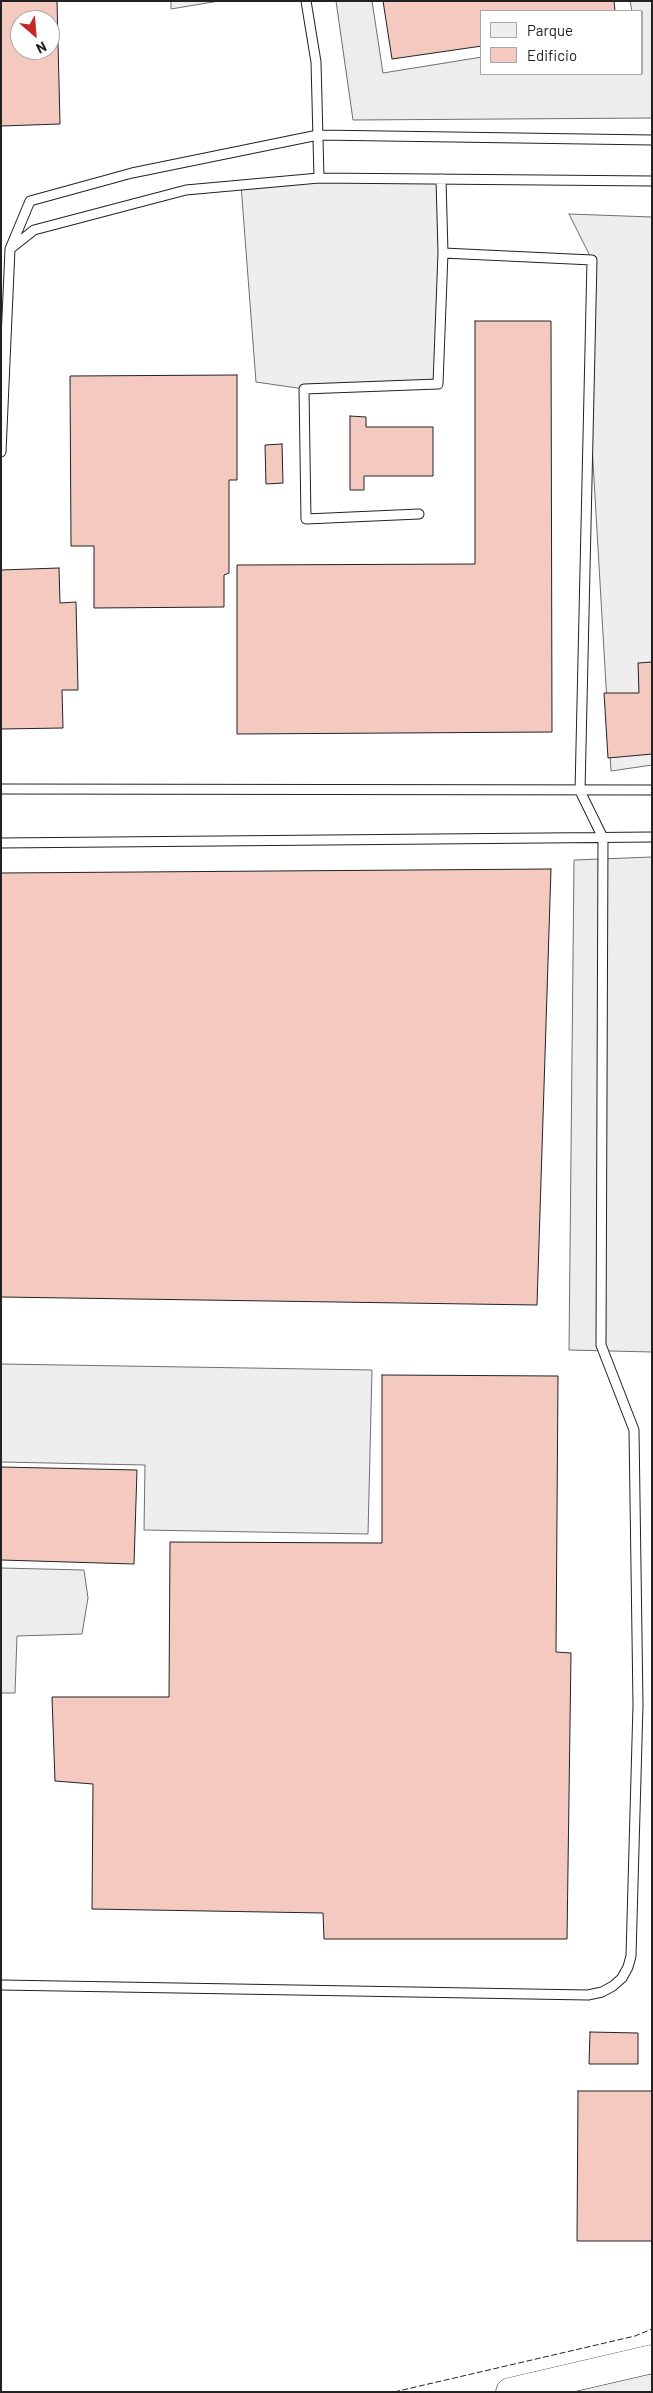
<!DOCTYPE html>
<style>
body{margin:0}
#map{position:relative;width:653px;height:2393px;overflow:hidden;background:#fff;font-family:Barlow,sans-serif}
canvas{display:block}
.frame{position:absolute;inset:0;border:2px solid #222;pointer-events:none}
.legend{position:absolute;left:480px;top:10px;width:162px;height:65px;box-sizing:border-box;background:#fff;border:1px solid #a7a7a7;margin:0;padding:6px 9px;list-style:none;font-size:15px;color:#222}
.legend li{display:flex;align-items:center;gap:10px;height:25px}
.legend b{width:25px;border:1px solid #a7a7a7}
.north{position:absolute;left:10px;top:10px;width:50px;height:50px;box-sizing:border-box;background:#fff;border:1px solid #a7a7a7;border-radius:50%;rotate:153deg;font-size:14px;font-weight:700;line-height:20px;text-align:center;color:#222}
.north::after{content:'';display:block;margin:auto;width:18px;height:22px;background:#c62828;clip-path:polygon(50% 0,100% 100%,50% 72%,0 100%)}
</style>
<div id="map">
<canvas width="653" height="2393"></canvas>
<div class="frame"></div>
<ul class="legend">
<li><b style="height:14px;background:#eee"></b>Parque</li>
<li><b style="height:14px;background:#f3c9c0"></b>Edificio</li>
</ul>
<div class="north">N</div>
</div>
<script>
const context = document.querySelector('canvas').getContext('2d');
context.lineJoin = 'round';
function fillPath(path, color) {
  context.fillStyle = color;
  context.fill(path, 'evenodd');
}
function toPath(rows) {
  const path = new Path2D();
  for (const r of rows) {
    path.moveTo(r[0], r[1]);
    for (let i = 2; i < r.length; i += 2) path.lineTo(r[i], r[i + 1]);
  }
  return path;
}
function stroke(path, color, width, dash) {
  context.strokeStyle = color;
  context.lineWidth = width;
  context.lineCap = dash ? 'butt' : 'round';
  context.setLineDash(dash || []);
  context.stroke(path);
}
const green = toPath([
 [171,1,219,1,171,9,171,1],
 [319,178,441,179,438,384,304,389,256,382,241,185,319,178],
 [569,214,652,217,652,765,611,771,589,394,592,260,569,214],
 [1,1364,372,1370,368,1534,144,1530,145,1465,1,1462,1,1364],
 [652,2366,652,2392,541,2392,652,2366]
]);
fillPath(green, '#eee');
stroke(green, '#6f6f6f', 1);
const parking = toPath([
 [336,1,372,1,383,73,482,57,482,74,642,74,642,11,632,11,630,1,652,1,652,118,353,120,336,1],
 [652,857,652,1352,569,1350,574,860,652,857],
 [1,1568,84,1570,88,1598,82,1634,17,1636,15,1693,1,1693,1,1568]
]);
fillPath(parking, '#ededed');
stroke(parking, '#6f6f6f', 1);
const building = toPath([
 [1,1,57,1,60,124,1,126,1,1],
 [20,20,50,20,50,50,20,50,20,20],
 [383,1,614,1,615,11,482,11,482,46,392,59,383,1],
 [475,321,551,321,552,732,237,734,237,565,475,564,475,321],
 [237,375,237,480,229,480,229,573,224,575,224,607,94,608,94,546,71,546,70,376,237,375],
 [350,416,366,417,366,427,433,427,433,476,364,476,364,490,350,490,350,416],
 [282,444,283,483,266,484,265,445,282,444],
 [59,568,60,603,76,602,78,690,62,690,63,728,1,729,1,570,59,568],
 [652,662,652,754,608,758,604,693,639,693,638,663,652,662],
 [551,869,537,1305,1,1297,1,873,551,869],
 [382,1375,558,1376,556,1652,571,1653,567,1939,324,1939,323,1913,92,1909,93,1784,55,1781,52,1697,169,1697,170,1542,382,1543,382,1375],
 [1,1467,137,1470,134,1564,1,1560,1,1467],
 [590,2032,638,2033,638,2064,589,2064,590,2032],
 [578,2091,652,2091,652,2241,577,2241,578,2091]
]);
fillPath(building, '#f3c9c0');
stroke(building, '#222', 1);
const service = toPath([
 [306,1,316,62,319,178],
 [10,249,30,201,132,173,318,135,652,140],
 [1,452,10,249,34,230,186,190,319,178,652,181],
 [419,514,306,519,304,389,438,384,443,253,441,179],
 [1,789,652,790],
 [1,843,652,837],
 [1,1985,588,1995,602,1992,613,1986,622,1978,628,1967,631,1956,638,1705,634,1430,601,1345,603,838,580,791,592,260,443,253]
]);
const trunk = toPath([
 [510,2392,652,2359]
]);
stroke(service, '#222', 11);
stroke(trunk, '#222', 29);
stroke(service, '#fff', 9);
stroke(trunk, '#fff', 28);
stroke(toPath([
 [394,2392,635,2336,652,2329]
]), '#222', 1, [6, 2.5]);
</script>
